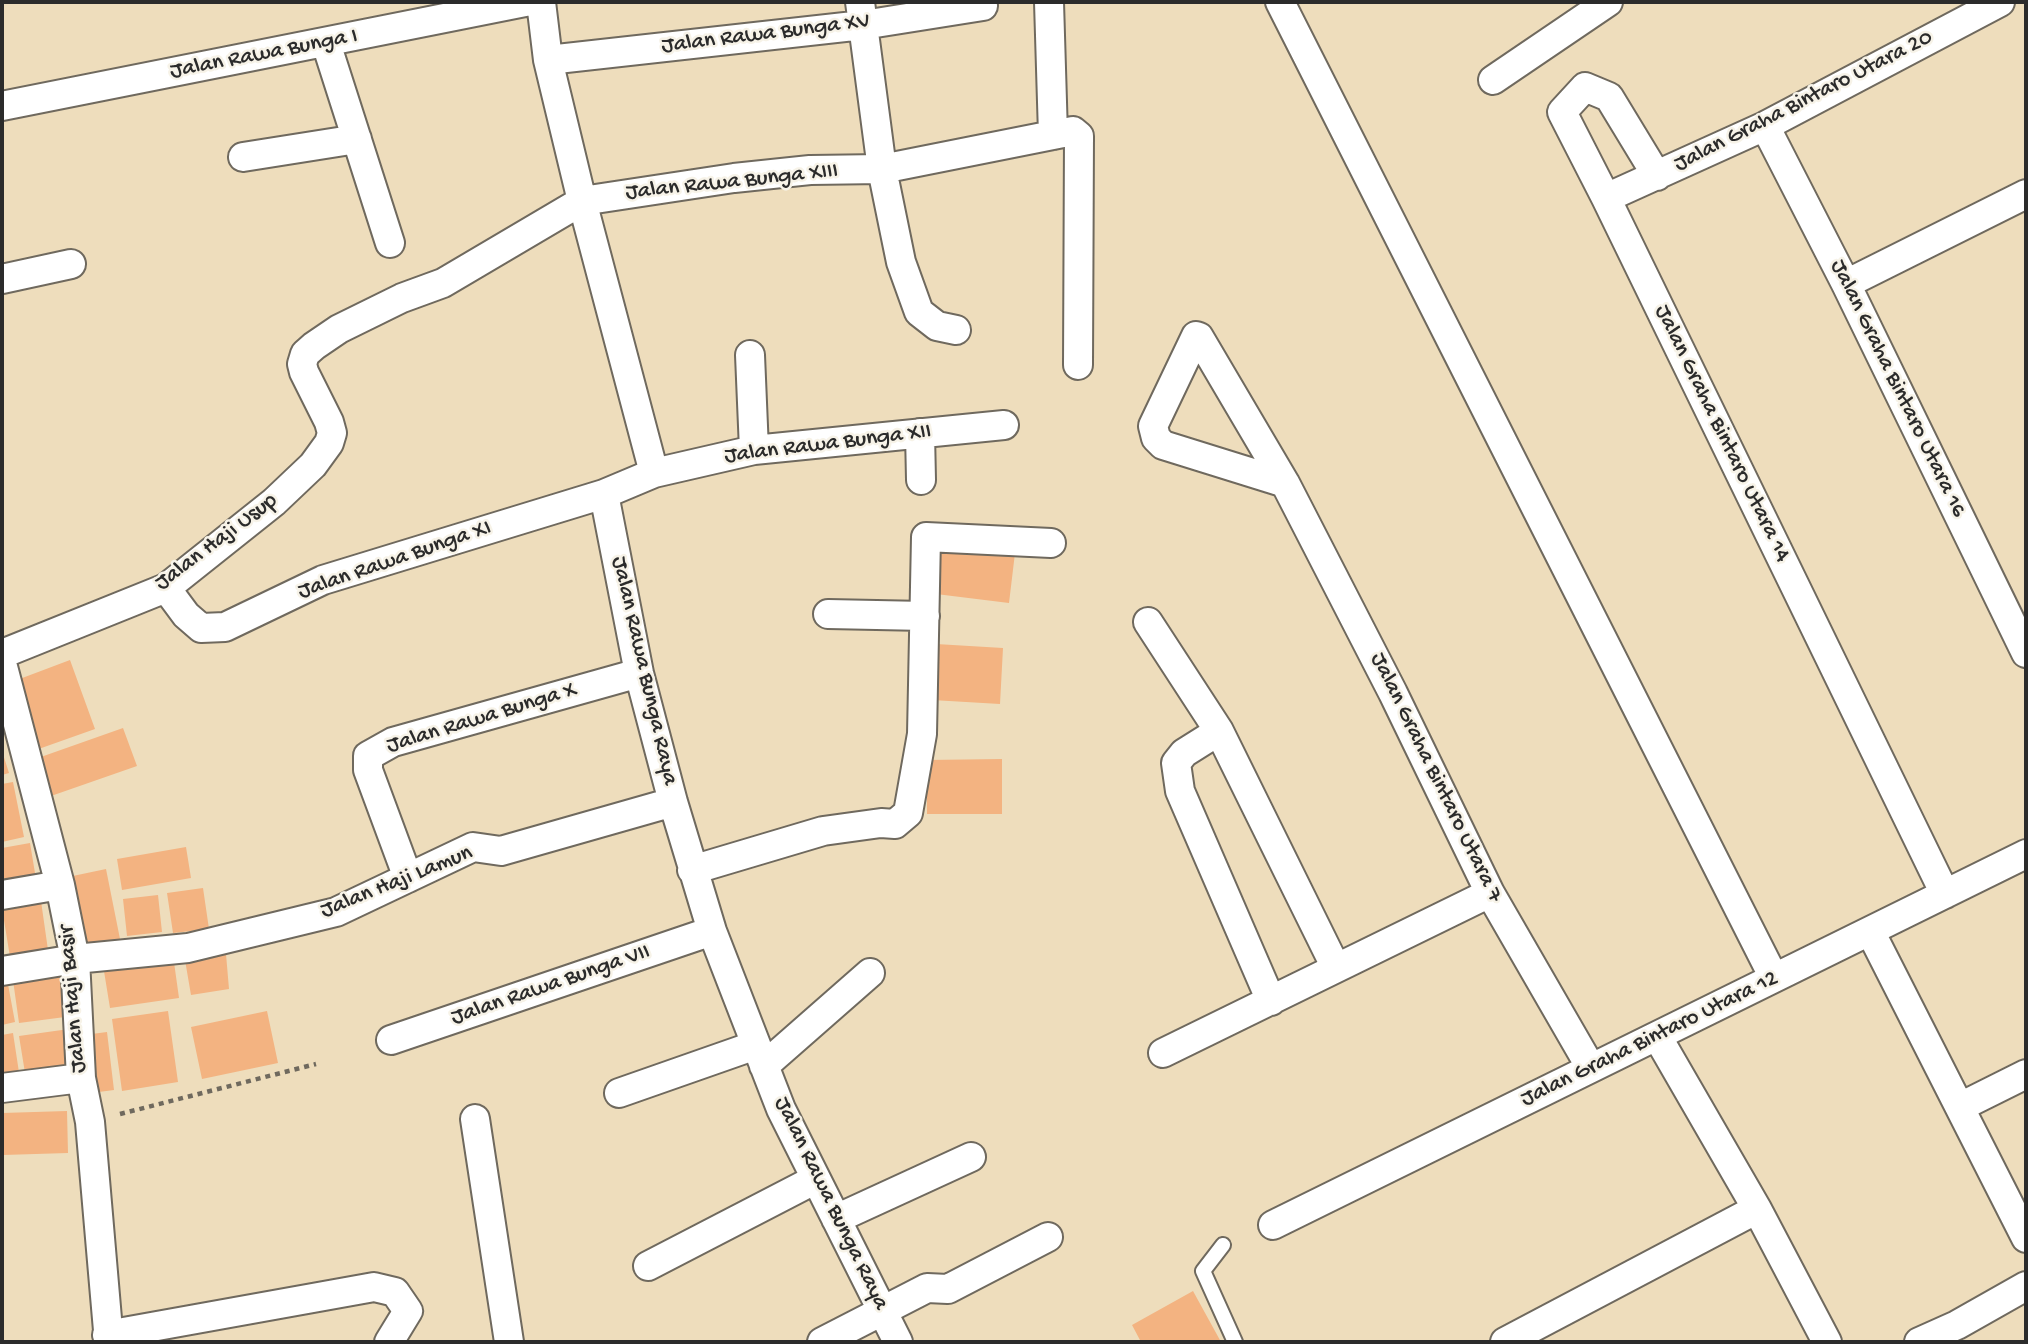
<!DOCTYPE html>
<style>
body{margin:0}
#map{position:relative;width:2028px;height:1344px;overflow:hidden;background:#eeddbc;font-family:"Gochi Hand",sans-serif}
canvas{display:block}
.frame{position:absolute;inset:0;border:4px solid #2b2b2b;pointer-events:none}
</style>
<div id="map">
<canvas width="2028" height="1344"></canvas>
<div class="frame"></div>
</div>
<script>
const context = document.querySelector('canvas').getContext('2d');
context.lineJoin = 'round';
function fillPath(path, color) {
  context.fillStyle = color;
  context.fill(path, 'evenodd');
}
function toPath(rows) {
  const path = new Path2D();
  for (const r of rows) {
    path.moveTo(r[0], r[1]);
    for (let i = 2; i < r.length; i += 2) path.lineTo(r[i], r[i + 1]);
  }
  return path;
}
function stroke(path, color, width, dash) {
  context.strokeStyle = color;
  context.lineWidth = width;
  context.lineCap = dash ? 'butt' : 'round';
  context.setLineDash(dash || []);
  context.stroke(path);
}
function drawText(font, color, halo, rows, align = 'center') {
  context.font = font + ' "Gochi Hand",sans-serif';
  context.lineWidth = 5;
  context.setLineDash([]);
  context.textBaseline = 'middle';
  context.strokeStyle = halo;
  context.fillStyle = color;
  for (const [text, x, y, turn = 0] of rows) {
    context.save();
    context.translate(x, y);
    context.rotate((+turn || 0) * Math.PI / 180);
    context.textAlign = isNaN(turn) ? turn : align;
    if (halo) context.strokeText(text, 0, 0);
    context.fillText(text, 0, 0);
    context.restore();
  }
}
fillPath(toPath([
 [942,545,1015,553,1009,603,936,594],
 [936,644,1003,648,1000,704,932,700],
 [70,660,95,729,33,751,9,683],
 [123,728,137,766,51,796,38,758],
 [2,751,9,773,2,775],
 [1002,759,1002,814,927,814,927,760],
 [13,782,24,837,2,842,2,784],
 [30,843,36,879,2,884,2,848],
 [186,847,191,878,122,890,117,859],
 [106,869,121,944,82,952,68,877],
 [203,888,209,929,173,933,167,893],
 [158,895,162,932,127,936,123,899],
 [41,901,48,950,10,957,2,908],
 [226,954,229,989,191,995,185,960],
 [173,955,179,998,110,1008,103,965],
 [58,966,65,1017,19,1023,12,973],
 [7,979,15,1022,2,1025,2,980],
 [168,1011,178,1082,122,1091,112,1019],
 [267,1011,278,1063,202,1079,191,1027],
 [69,1029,75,1071,26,1079,19,1036],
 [107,1032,114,1090,91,1093,84,1035],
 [13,1033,20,1079,2,1082,2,1035],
 [67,1111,68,1153,3,1155,2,1113],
 [1193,1291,1221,1342,1141,1342,1132,1325]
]), '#f3b381');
const lane = toPath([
 [1223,1245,1203,1271,1235,1342]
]);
const street = toPath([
 [541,2,548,60,582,201,654,473,604,494,639,673,673,802,712,931,781,1109,898,1342],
 [860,2,882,169,901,262,919,312,937,326,956,330],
 [1049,2,1053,135],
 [1280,2,1774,978],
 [326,43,390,243],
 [548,60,863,25,983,6],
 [1493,80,1608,2],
 [2,106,525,2],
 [1765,126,1846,284,2026,653],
 [243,157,357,139],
 [1657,176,1609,97,1585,87,1562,112,1606,198,1945,894],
 [1606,198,1765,126,2000,2],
 [2,279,71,264],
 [1846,284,2026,194],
 [750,355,754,450],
 [920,433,921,480],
 [654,473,754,450,1004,425],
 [1285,483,1163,445,1156,438,1153,426,1196,336,1199,337,1285,483,1393,693,1490,893,1591,1068],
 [166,588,186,615,201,628,225,627,323,580,604,494],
 [828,614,925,616],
 [1148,622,1219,731,1336,968],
 [2,654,166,588,274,502,313,465,329,443,332,433,329,422,304,372,302,364,305,354,314,346,339,329,402,298,443,283,582,201,734,178,810,170,882,169,1073,131,1079,136,1078,365],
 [2,663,60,885,75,959,81,1078,90,1122,109,1342],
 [1219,731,1184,753,1176,763,1180,791,1271,1001],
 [692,870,823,831,881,823,895,824,908,813,922,734,926,537,1051,543],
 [408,878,368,770,368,756,393,742,639,673],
 [2,895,60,885],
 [1870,931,2026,1238],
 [2,971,75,959,188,948,336,912,473,847,501,851,673,802],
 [1657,1036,1757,1209,1827,1342],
 [391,1040,712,931],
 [1163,1053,1490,893],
 [764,1066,870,973],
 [2,1088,81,1078],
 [619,1093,756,1045],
 [1960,1107,2026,1074],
 [475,1119,509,1342],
 [836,1219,971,1157],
 [1273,1225,2026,854],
 [648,1266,816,1179],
 [107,1335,374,1287,395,1292,408,1311,389,1342],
 [822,1342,927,1288,948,1289,1048,1237],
 [1505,1342,1757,1209],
 [1919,1342,1957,1325,2026,1286]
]);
stroke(lane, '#6f695e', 18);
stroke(street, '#6f695e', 32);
stroke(toPath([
 [120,1114,316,1064]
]), '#6f695e', 4.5, [5, 5]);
stroke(lane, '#fff', 14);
stroke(street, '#fff', 28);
drawText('23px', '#2b2b2b', '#f7f3e8', [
 ["Jalan Rawa Bunga XV",766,35,-7],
 ["Jalan Rawa Bunga I",264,55,-11],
 ["Jalan Graha Bintaro Utara 20",1804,102,-27],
 ["Jalan Rawa Bunga XIII",732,183,-6],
 ["Jalan Graha Bintaro Utara 16",1897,389,64],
 ["Jalan Graha Bintaro Utara 14",1721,434,64],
 ["Jalan Rawa Bunga XII",828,445,-7],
 ["Jalan Haji Usup",217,543,-37],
 ["Jalan Rawa Bunga XI",395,561,-19],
 ["Jalan Rawa Bunga Raya",643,671,77],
 ["Jalan Rawa Bunga X",482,719,-17],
 ["Jalan Graha Bintaro Utara 7",1435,778,64],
 ["Jalan Haji Lamun",397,883,-22],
 ["Jalan Rawa Bunga VII",551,986,-19],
 ["Jalan Haji Basir",74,999,-95],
 ["Jalan Graha Bintaro Utara 12",1650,1040,-26],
 ["Jalan Rawa Bunga Raya",830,1204,64]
]);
</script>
